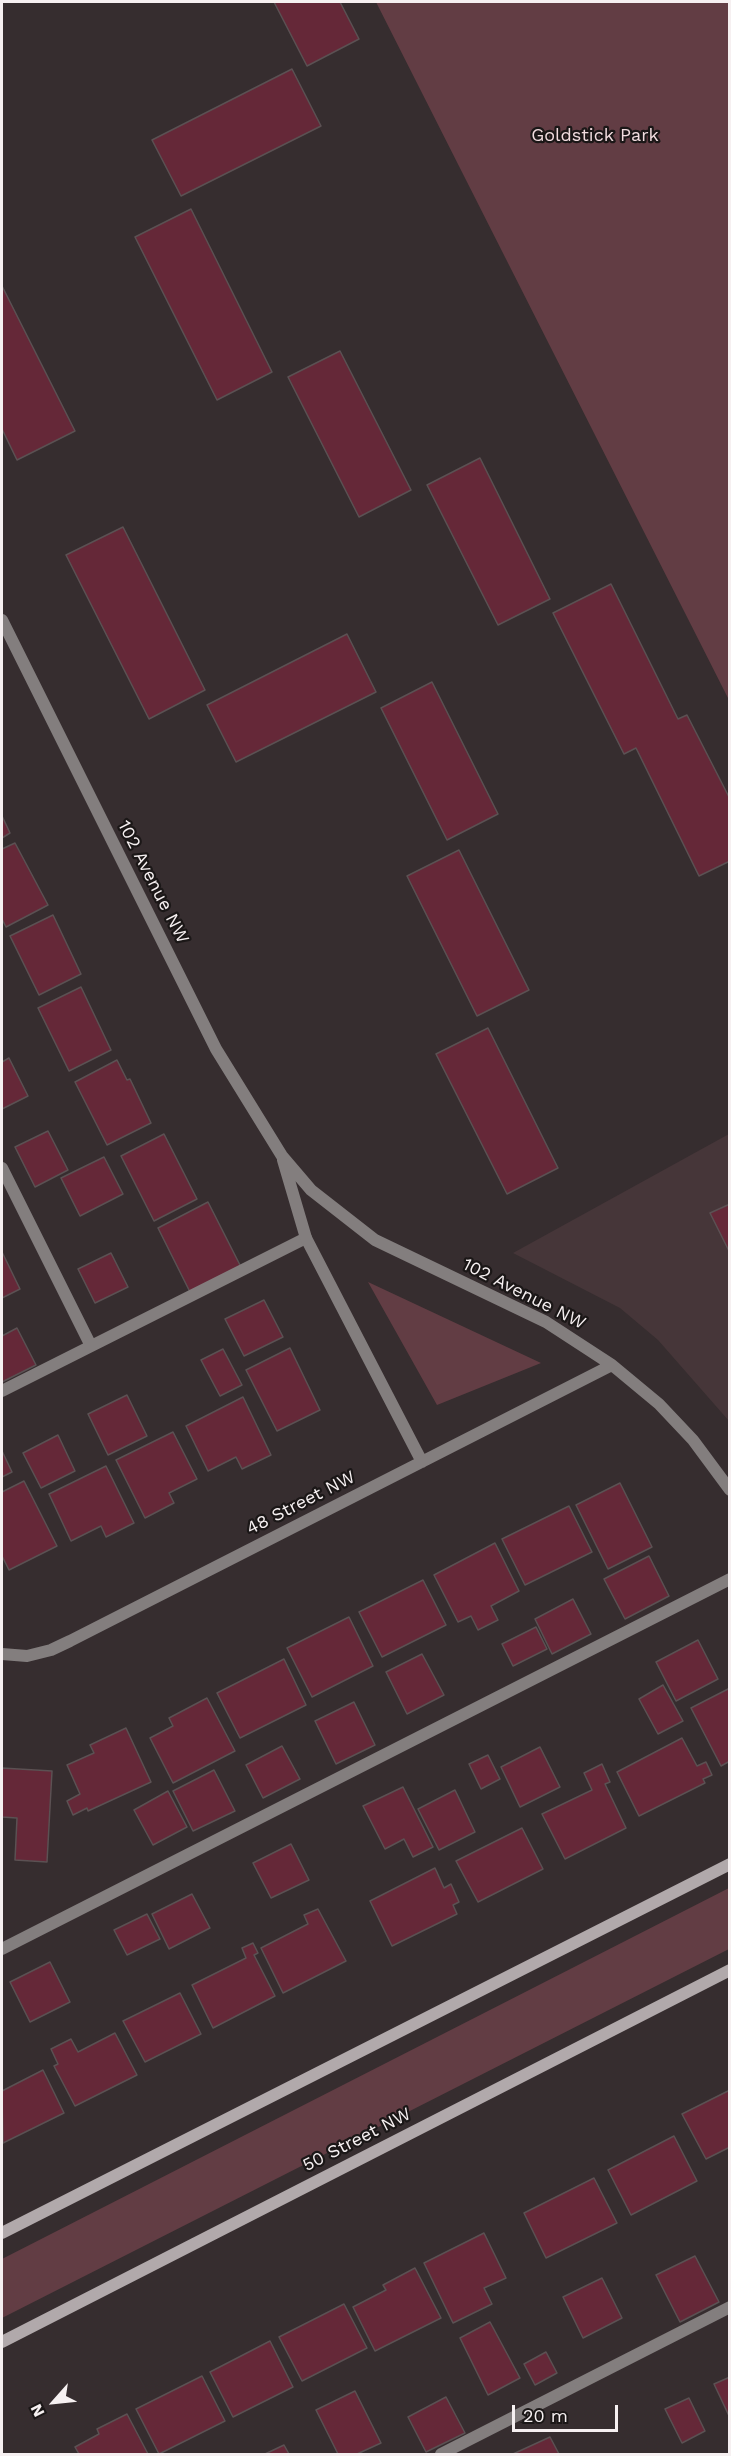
<!DOCTYPE html>
<style>
body{margin:0}
#map{position:relative;width:731px;height:2456px;overflow:hidden;background:#362d2f;font-family:"Work Sans",sans-serif}
canvas{display:block}
.frame{position:absolute;inset:0;border:3px solid #f6f0f1;pointer-events:none}
.north{position:absolute;left:24px;top:2372px;width:60px;height:60px;-webkit-text-stroke:4px #1b1717;paint-order:stroke;rotate:243deg;font-size:16px;font-weight:700;line-height:24px;text-align:center;color:#f6f0f1}
.north::after{content:'';display:block;margin:auto;width:21px;height:27px;background:#f6f0f1;clip-path:polygon(50% 0,100% 100%,50% 72%,0 100%)}
.scale{position:absolute;left:512px;top:2405px;width:106px;height:27px;box-sizing:border-box;border:3px solid #f6f0f1;border-top:0;padding-left:8px;font-size:18px;line-height:21px;white-space:nowrap;color:#f6f0f1;-webkit-text-stroke:4px #1b1717;paint-order:stroke}
</style>
<div id="map">
<canvas width="731" height="2456"></canvas>
<div class="frame"></div>
<div class="north">N</div>
<div class="scale">20 m</div>
</div>
<script>
const context = document.querySelector('canvas').getContext('2d');
context.lineJoin = 'round';
function fillPath(path, color) {
  context.fillStyle = color;
  context.fill(path, 'evenodd');
}
function toPath(rows) {
  const path = new Path2D();
  for (const r of rows) {
    path.moveTo(r[0], r[1]);
    for (let i = 2; i < r.length; i += 2) path.lineTo(r[i], r[i + 1]);
  }
  return path;
}
function stroke(path, color, width, dash) {
  context.strokeStyle = color;
  context.lineWidth = width;
  context.lineCap = dash ? 'butt' : 'round';
  context.setLineDash(dash || []);
  context.stroke(path);
}
function drawText(font, color, halo, rows, align = 'center') {
  context.font = font + ' "Work Sans",sans-serif';
  context.lineWidth = 4.5;
  context.setLineDash([]);
  context.textBaseline = 'middle';
  context.strokeStyle = halo;
  context.fillStyle = color;
  for (const [text, x, y, turn = 0] of rows) {
    context.save();
    context.translate(x, y);
    context.rotate((+turn || 0) * Math.PI / 180);
    context.textAlign = isNaN(turn) ? turn : align;
    if (halo) context.strokeText(text, 0, 0);
    context.fillText(text, 0, 0);
    context.restore();
  }
}
fillPath(toPath([
 [729,1134,729,1421,658,1340,620,1308,513,1253]
]), '#463639');
fillPath(toPath([
 [376,2,729,2,729,700],
 [368,1282,541,1363,437,1405],
 [729,1888,729,1949,2,2318,2,2259]
]), '#623d44');
const building = toPath([
 [274,2,340,2,359,39,307,66,274,2],
 [292,69,321,126,181,196,152,140,292,69],
 [191,209,272,372,217,400,135,237,191,209],
 [2,286,75,431,17,460,2,429,2,286],
 [340,351,411,490,359,517,288,377,340,351],
 [480,458,550,599,498,625,427,485,480,458],
 [123,527,205,690,149,719,66,555,123,527],
 [611,584,678,719,687,715,730,799,730,861,699,876,636,748,624,754,553,613,611,584],
 [347,634,376,692,236,762,207,705,347,634],
 [432,682,498,814,447,840,381,708,432,682],
 [2,816,10,833,2,838,2,816],
 [15,843,48,905,6,927,2,919,2,849,15,843],
 [459,850,529,990,477,1016,407,876,459,850],
 [53,915,81,974,39,995,10,936,53,915],
 [81,987,111,1050,69,1071,38,1008,81,987],
 [488,1028,558,1168,507,1194,436,1054,488,1028],
 [9,1058,28,1096,2,1109,2,1062,9,1058],
 [117,1060,127,1080,130,1079,151,1123,107,1145,75,1082,117,1060],
 [48,1131,68,1170,35,1187,15,1147,48,1131],
 [164,1134,197,1199,154,1221,121,1156,164,1134],
 [104,1157,123,1194,80,1216,61,1178,104,1157],
 [208,1202,241,1267,190,1292,158,1228,208,1202],
 [730,1204,730,1253,710,1213,730,1204],
 [2,1252,20,1289,2,1298,2,1252],
 [111,1253,128,1287,95,1303,78,1269,111,1253],
 [264,1300,283,1337,244,1356,225,1319,264,1300],
 [17,1328,36,1365,2,1382,2,1336,17,1328],
 [290,1348,320,1410,277,1431,246,1370,290,1348],
 [223,1349,242,1385,220,1396,201,1360,223,1349],
 [127,1395,147,1436,108,1455,88,1414,127,1395],
 [243,1397,271,1455,242,1469,236,1457,208,1471,186,1426,243,1397],
 [173,1432,197,1479,169,1493,174,1503,145,1518,116,1460,173,1432],
 [58,1435,75,1471,41,1488,23,1453,58,1435],
 [2,1451,12,1472,2,1477,2,1451],
 [106,1466,134,1523,106,1537,101,1526,71,1541,49,1494,106,1466],
 [24,1481,57,1546,9,1570,2,1556,2,1492,24,1481],
 [620,1483,652,1547,608,1569,576,1505,620,1483],
 [569,1506,592,1552,525,1585,502,1539,569,1506],
 [495,1543,519,1591,491,1606,498,1620,478,1630,471,1616,458,1622,434,1575,495,1543],
 [649,1556,669,1596,625,1619,604,1579,649,1556],
 [423,1580,446,1625,382,1657,359,1612,423,1580],
 [573,1599,591,1634,552,1654,535,1619,573,1599],
 [349,1617,373,1666,312,1697,287,1648,349,1617],
 [536,1627,547,1649,513,1666,502,1644,536,1627],
 [698,1640,718,1679,676,1701,656,1662,698,1640],
 [422,1654,444,1695,407,1714,386,1672,422,1654],
 [284,1659,306,1705,240,1738,217,1693,284,1659],
 [663,1685,683,1721,658,1734,639,1699,663,1685],
 [730,1688,730,1761,721,1766,691,1708,730,1688],
 [207,1698,235,1751,173,1783,150,1738,173,1726,169,1718,207,1698],
 [354,1702,375,1745,336,1764,315,1721,354,1702],
 [126,1728,151,1782,88,1811,87,1808,73,1815,67,1801,80,1794,67,1765,94,1753,90,1745,126,1728],
 [682,1738,697,1766,706,1762,712,1775,703,1779,705,1783,639,1816,617,1772,682,1738],
 [282,1746,300,1779,263,1798,246,1765,282,1746],
 [540,1747,560,1787,520,1807,501,1767,540,1747],
 [488,1755,500,1779,481,1789,469,1764,488,1755],
 [602,1764,610,1782,605,1784,626,1828,565,1859,542,1814,592,1790,584,1773,602,1764],
 [2,1768,52,1771,47,1862,15,1860,17,1818,2,1817,2,1768],
 [214,1770,235,1811,193,1831,173,1791,214,1770],
 [403,1787,433,1847,413,1857,404,1839,385,1849,363,1806,403,1787],
 [455,1790,475,1832,439,1850,418,1809,455,1790],
 [168,1791,187,1827,153,1845,134,1810,168,1791],
 [522,1828,543,1869,478,1902,456,1861,522,1828],
 [291,1844,309,1880,271,1898,253,1863,291,1844],
 [435,1868,444,1888,451,1884,459,1902,453,1905,457,1914,392,1946,370,1901,435,1868],
 [192,1894,210,1928,169,1949,152,1914,192,1894],
 [318,1909,346,1961,283,1993,261,1948,308,1924,304,1915,318,1909],
 [147,1914,160,1939,127,1955,114,1930,147,1914],
 [253,1943,258,1953,254,1955,275,1996,213,2028,192,1985,246,1958,242,1948,253,1943],
 [50,1962,70,2002,30,2022,10,1982,50,1962],
 [180,1993,201,2034,145,2062,123,2021,180,1993],
 [115,2033,137,2075,75,2106,54,2066,58,2064,51,2049,71,2039,78,2052,115,2033],
 [43,2070,64,2113,3,2143,2,2091,43,2070],
 [730,2090,730,2147,706,2159,682,2114,730,2090],
 [674,2136,697,2181,631,2215,608,2170,674,2136],
 [594,2178,617,2223,546,2258,524,2213,594,2178],
 [484,2233,506,2278,484,2288,492,2304,453,2323,424,2263,484,2233],
 [695,2256,719,2302,680,2322,656,2275,695,2256],
 [415,2268,441,2318,375,2351,353,2307,386,2290,383,2285,415,2268],
 [602,2278,622,2318,583,2338,563,2297,602,2278],
 [344,2304,367,2348,302,2381,279,2337,344,2304],
 [490,2322,520,2378,488,2395,460,2338,490,2322],
 [270,2341,293,2387,233,2417,210,2372,270,2341],
 [546,2352,557,2373,535,2385,524,2364,546,2352],
 [202,2376,225,2421,159,2454,136,2409,202,2376],
 [730,2377,730,2418,714,2384,730,2377],
 [355,2391,381,2443,357,2454,338,2454,316,2410,355,2391],
 [446,2397,465,2433,426,2452,408,2417,446,2397],
 [689,2398,705,2431,682,2443,665,2409,689,2398],
 [127,2414,148,2454,79,2454,75,2447,99,2434,97,2429,127,2414],
 [550,2437,559,2454,513,2454,550,2437],
 [284,2445,289,2454,265,2454,284,2445]
]);
fillPath(building, '#652838');
stroke(building, '#5b5153', 1.5);
stroke(toPath([
 [2,1168,90,1344],
 [2,1391,306,1238],
 [2,1949,730,1579],
 [441,2454,730,2307]
]), '#837e7e', 12);
stroke(toPath([
 [2,620,216,1049,282,1156,311,1190,375,1240,546,1322,612,1365,659,1404,693,1440,730,1490],
 [283,1160,306,1238,422,1462],
 [2,1654,27,1656,51,1650,70,1641,612,1365]
]), '#837e7e', 12);
stroke(toPath([
 [2,2233,730,1864],
 [2,2342,730,1970]
]), '#b1a9ab', 12);
drawText('18px', '#f1dcdf', '#1b1717', [
 ["Goldstick Park",595,136]
]);
drawText('18px', '#f6f0f1', '#1b1717', [
 ["102 Avenue NW",153,882,63],
 ["102 Avenue NW",524,1294,27],
 ["48 Street NW",301,1503,-27],
 ["50 Street NW",357,2140,-27]
]);
</script>
